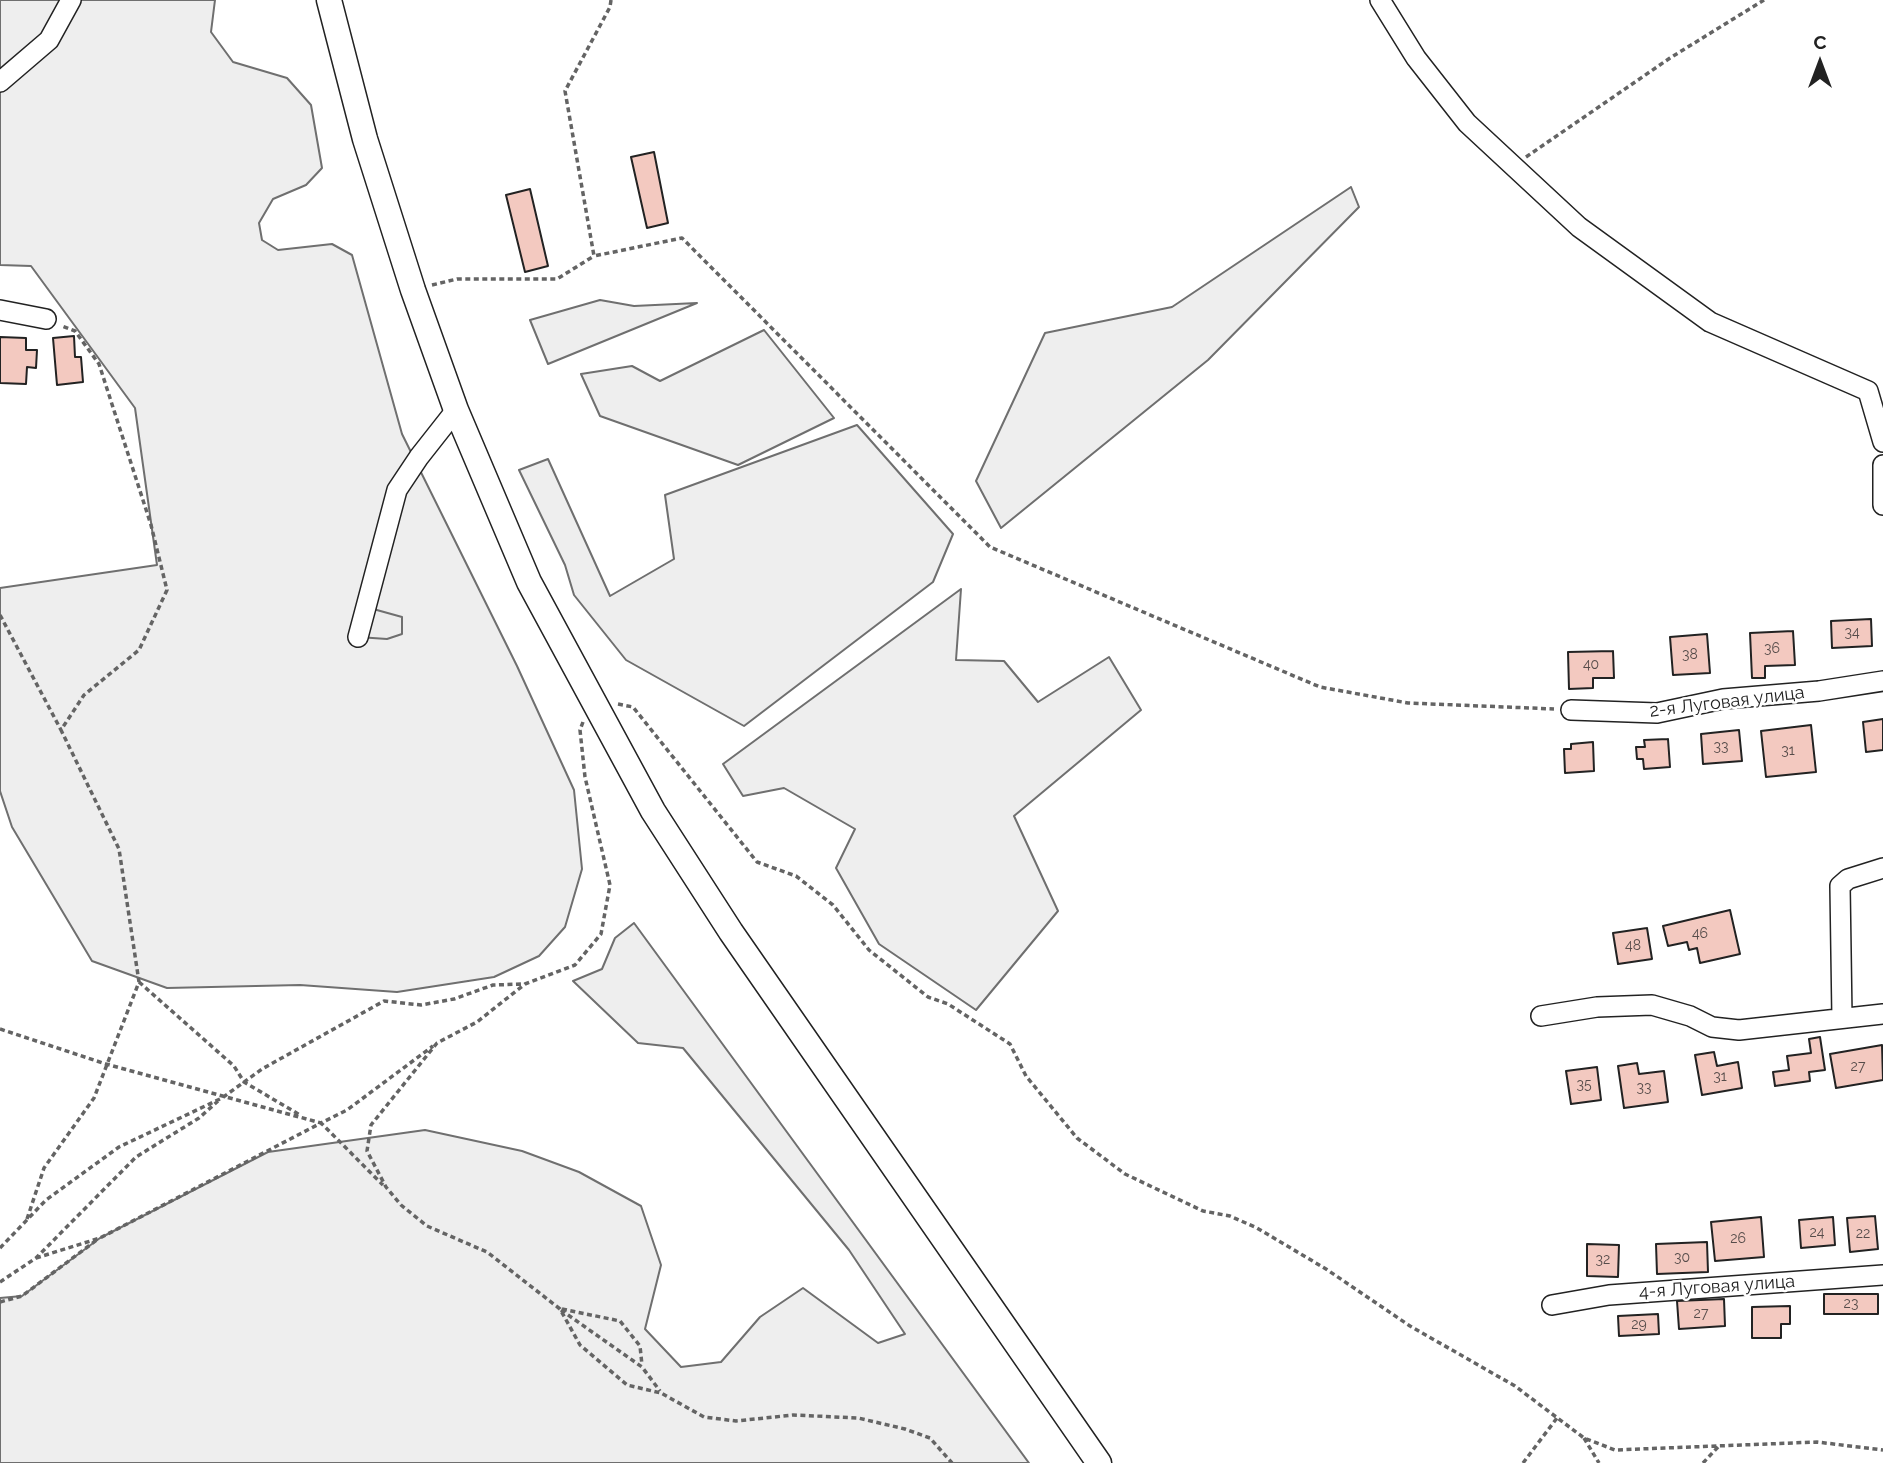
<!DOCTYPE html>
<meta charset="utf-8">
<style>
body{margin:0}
#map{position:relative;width:1883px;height:1463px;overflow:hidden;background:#fff;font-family:Raleway,sans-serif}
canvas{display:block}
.north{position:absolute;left:1785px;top:28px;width:70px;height:70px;-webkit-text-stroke:5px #fff;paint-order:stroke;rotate:0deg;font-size:19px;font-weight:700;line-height:28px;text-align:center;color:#222}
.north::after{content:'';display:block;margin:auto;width:24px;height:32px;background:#222;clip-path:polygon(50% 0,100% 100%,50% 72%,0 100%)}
</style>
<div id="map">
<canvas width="1883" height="1463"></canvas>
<div class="north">С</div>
</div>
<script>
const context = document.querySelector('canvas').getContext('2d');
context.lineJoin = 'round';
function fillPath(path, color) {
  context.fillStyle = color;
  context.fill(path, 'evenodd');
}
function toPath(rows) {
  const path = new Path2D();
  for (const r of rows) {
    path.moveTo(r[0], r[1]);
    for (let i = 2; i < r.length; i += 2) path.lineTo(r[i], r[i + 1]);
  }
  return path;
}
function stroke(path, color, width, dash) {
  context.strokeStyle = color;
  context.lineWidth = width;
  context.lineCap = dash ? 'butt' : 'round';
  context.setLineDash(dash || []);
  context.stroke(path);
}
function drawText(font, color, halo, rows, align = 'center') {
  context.font = font + ' Raleway,sans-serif';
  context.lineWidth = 5;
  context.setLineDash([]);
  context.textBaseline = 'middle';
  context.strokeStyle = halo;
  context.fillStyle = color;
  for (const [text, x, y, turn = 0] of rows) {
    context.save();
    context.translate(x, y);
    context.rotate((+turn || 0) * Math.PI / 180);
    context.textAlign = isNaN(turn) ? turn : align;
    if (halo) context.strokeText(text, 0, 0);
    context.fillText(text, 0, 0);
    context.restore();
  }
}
const green = toPath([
 [0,0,215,0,211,32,233,62,287,78,311,105,322,168,306,185,273,199,259,223,262,240,278,250,332,244,352,255,402,434,517,666,574,790,582,869,565,927,539,956,494,977,397,992,300,985,167,988,92,961,12,827,0,791,0,588,157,565,135,408,31,266,0,265,0,0],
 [1351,187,1359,207,1208,360,1001,528,976,481,1045,333,1172,307,1351,187],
 [600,300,634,306,697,303,548,364,530,320,600,300],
 [764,330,834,418,738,465,600,416,581,374,632,366,660,381,764,330],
 [857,425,953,534,933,582,744,726,626,660,574,595,565,565,519,470,548,459,610,596,674,559,665,495,857,425],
 [961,589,956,660,1004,661,1038,702,1109,657,1141,710,1014,816,1058,911,976,1010,879,944,836,868,855,829,784,788,743,796,723,764,961,589],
 [634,923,1029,1463,0,1463,0,1298,22,1296,100,1238,268,1152,425,1130,522,1151,579,1172,641,1206,661,1265,645,1329,681,1367,721,1362,760,1317,803,1288,878,1343,905,1334,849,1250,683,1048,638,1043,573,981,602,969,615,938,634,923]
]);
fillPath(green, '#eee');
stroke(green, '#6f6f6f', 2);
const parking = toPath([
 [366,607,402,617,402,634,387,639,358,637,366,607]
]);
fillPath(parking, '#ededed');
stroke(parking, '#6f6f6f', 2);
const building = toPath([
 [654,152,668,223,647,228,631,157,654,152],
 [530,189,548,266,525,272,506,195,530,189],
 [74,336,75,357,81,357,83,382,57,385,53,338,74,336],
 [0,337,26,338,26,350,37,350,36,368,27,367,26,384,0,383,0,337],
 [1871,619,1872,646,1832,648,1831,621,1871,619],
 [1793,631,1795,665,1765,666,1765,678,1752,678,1750,633,1793,631],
 [1707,634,1710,673,1673,675,1670,637,1707,634],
 [1613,651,1614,678,1593,678,1593,688,1569,689,1568,652,1613,651],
 [1883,719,1883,750,1866,752,1863,722,1883,719],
 [1811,725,1816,772,1766,777,1761,731,1811,725],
 [1739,730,1742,761,1703,764,1701,734,1739,730],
 [1668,739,1670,767,1644,769,1643,759,1637,759,1636,747,1645,747,1644,740,1668,739],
 [1593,742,1594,771,1565,773,1564,749,1571,749,1571,744,1593,742],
 [1730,910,1740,954,1700,963,1697,948,1689,950,1687,942,1668,946,1663,926,1730,910],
 [1647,928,1652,959,1618,964,1613,933,1647,928],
 [1820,1037,1825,1070,1809,1072,1810,1081,1775,1086,1773,1072,1789,1070,1787,1056,1811,1053,1809,1039,1820,1037],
 [1882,1045,1883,1080,1836,1088,1830,1054,1882,1045],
 [1714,1052,1717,1066,1738,1062,1742,1088,1702,1095,1695,1055,1714,1052],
 [1637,1063,1639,1074,1664,1071,1668,1102,1624,1108,1618,1066,1637,1063],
 [1597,1067,1601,1100,1571,1104,1566,1071,1597,1067],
 [1875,1216,1878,1249,1850,1252,1847,1218,1875,1216],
 [1761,1217,1764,1257,1715,1261,1711,1222,1761,1217],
 [1833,1217,1835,1245,1801,1248,1799,1220,1833,1217],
 [1707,1242,1708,1272,1657,1274,1656,1244,1707,1242],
 [1587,1244,1619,1245,1618,1277,1587,1276,1587,1244],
 [1824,1294,1878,1294,1878,1314,1824,1314,1824,1294],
 [1724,1299,1725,1326,1679,1329,1677,1301,1724,1299],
 [1790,1306,1790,1324,1781,1324,1781,1338,1752,1338,1752,1307,1790,1306],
 [1658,1314,1659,1334,1619,1336,1618,1316,1658,1314]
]);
fillPath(building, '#f3c9c0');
stroke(building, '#222', 2);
const minor = toPath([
 [1380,0,1416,58,1467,123,1579,227,1710,322,1868,391,1883,442],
 [0,82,49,40,71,0],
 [0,310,46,319],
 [1883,465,1883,505],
 [358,637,397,490,419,457,456,410],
 [1571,710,1657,713,1723,699,1819,691,1883,681],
 [1541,1016,1597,1007,1652,1005,1690,1016,1712,1027,1739,1030,1883,1014],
 [1842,1018,1840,886,1848,879,1883,868],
 [1552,1305,1609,1295,1883,1275]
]);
const major = toPath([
 [329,0,365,139,413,290,456,410,529,582,653,811,731,932,1099,1463]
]);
stroke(minor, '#222', 22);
stroke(major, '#222', 27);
stroke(toPath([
 [611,0,610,7,565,91,594,256,682,238,990,547,1320,687,1408,703,1554,709],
 [1526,157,1670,58,1764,0],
 [432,285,457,279,557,279,594,256],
 [0,615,61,730],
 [618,704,633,707,757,862,796,876,833,905,869,950,928,997,948,1004,1010,1044,1026,1076,1077,1138,1125,1174,1203,1211,1230,1216,1257,1228,1326,1269,1410,1326,1515,1386,1584,1438,1615,1450,1817,1442,1883,1450],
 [583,722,580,730,585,777,610,885,601,934,575,965,525,984,477,1022,437,1043,371,1125,367,1151,386,1187,401,1205,427,1226,487,1252,560,1309,580,1345,627,1385,661,1393,704,1417,736,1421,793,1415,858,1418,905,1429,930,1438,952,1463],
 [139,982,234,1066,244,1082,300,1115],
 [0,1029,106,1064,321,1123,347,1110,433,1046],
 [27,1219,44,1168,94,1098,139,982,119,849,61,730,84,695,139,650,167,590,151,525,99,364,75,331,62,326],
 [0,1248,46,1200,119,1147,222,1098,262,1069,384,1001,421,1005,454,999,493,985,523,984],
 [36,1258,100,1238,321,1123,383,1185],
 [0,1282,36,1258,136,1157,199,1118,218,1101],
 [0,1302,22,1296,98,1239],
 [562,1309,620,1321,640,1346,642,1365],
 [561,1310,642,1367,660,1391],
 [1584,1438,1599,1463],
 [1523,1463,1557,1418],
 [1703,1463,1718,1447]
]), '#646464', 3.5, [5, 3.5]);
stroke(minor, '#fff', 19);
stroke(major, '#fff', 24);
drawText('14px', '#564c4a', null, [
 ["34",1852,633],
 ["36",1772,649],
 ["38",1690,655],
 ["40",1591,665],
 ["33",1721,747],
 ["31",1788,751],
 ["46",1700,934],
 ["48",1633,946],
 ["27",1858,1067],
 ["31",1720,1077],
 ["35",1584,1085],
 ["33",1644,1088],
 ["24",1817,1233],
 ["22",1863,1234],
 ["26",1738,1239],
 ["30",1682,1258],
 ["32",1603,1260],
 ["23",1851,1304],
 ["27",1701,1314],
 ["29",1639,1325]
]);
drawText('18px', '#222', '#fff', [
 ["2-я Луговая улица",1727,702,-7],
 ["4-я Луговая улица",1717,1287,-4]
]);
</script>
